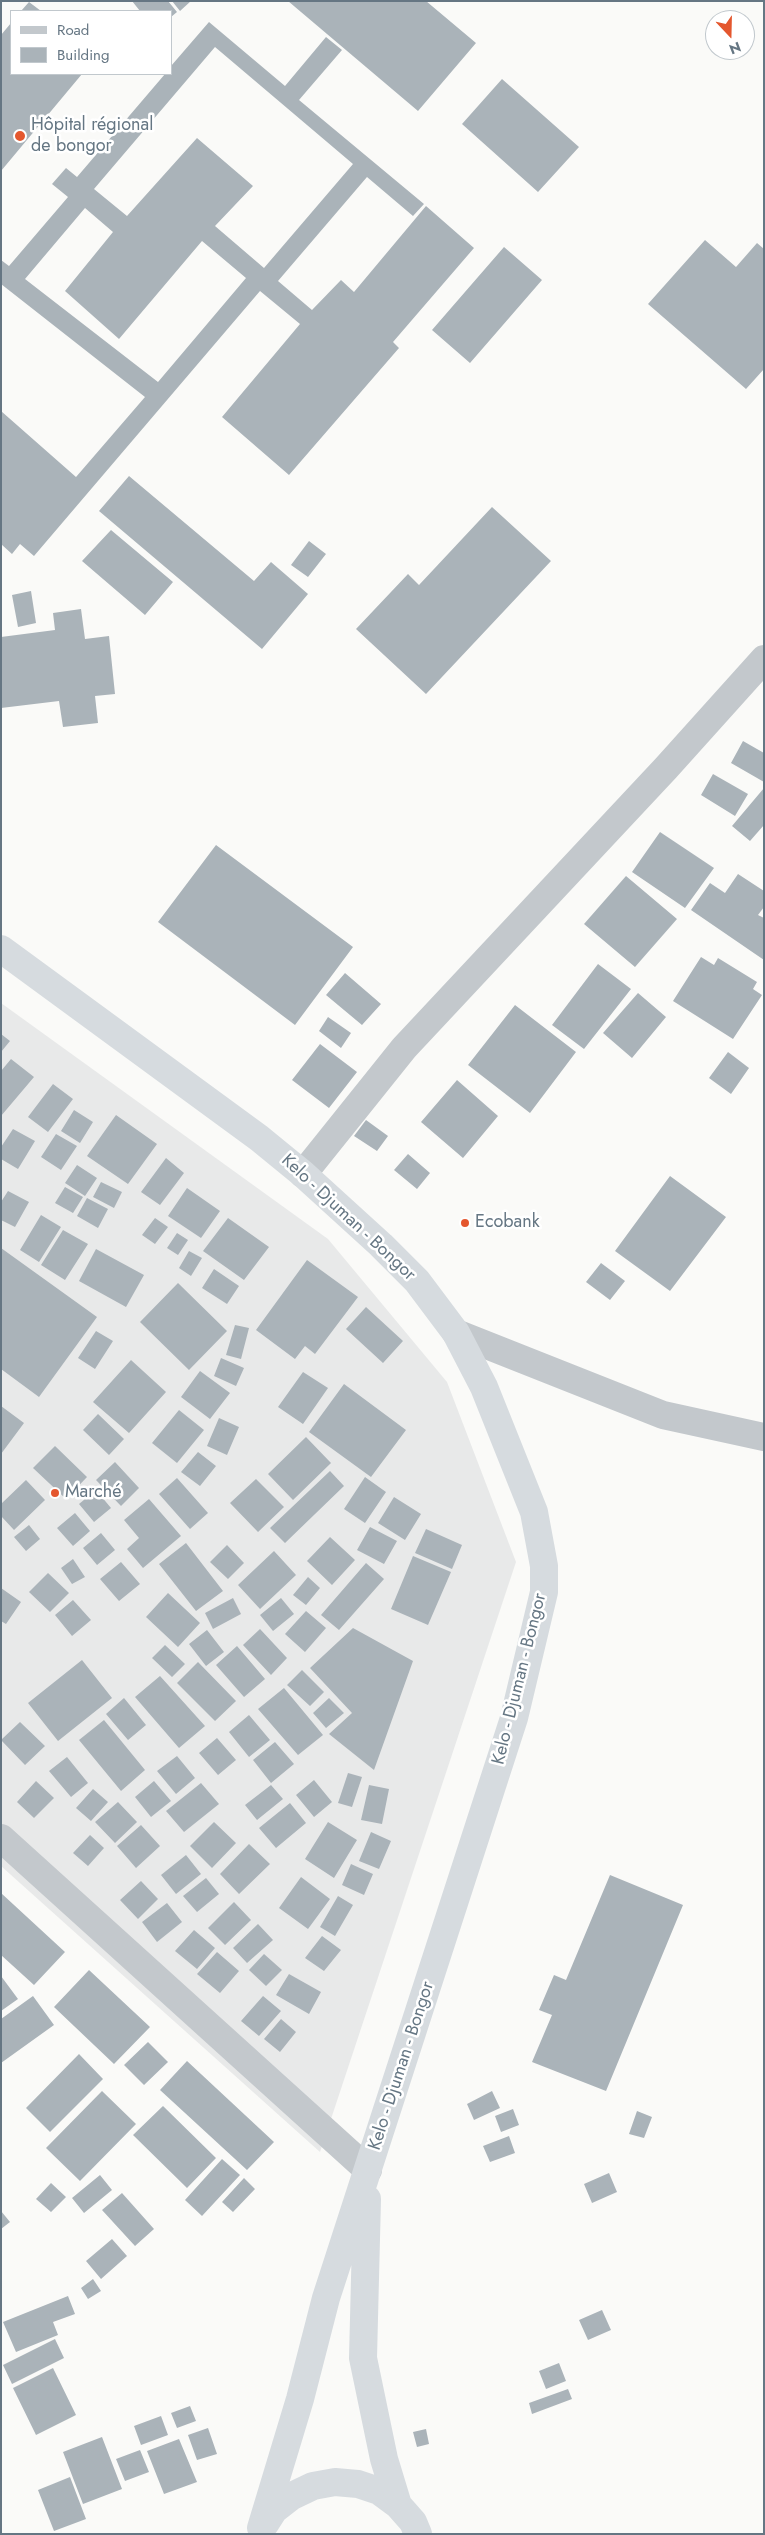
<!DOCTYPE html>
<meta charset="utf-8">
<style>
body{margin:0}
#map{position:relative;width:765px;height:2535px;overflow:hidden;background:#fafaf8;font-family:Jost,sans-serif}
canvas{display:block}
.frame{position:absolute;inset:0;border:2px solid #657683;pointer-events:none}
.legend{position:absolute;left:10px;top:10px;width:162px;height:65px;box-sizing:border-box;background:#fff;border:1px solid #c1c8cd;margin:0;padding:6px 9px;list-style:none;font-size:15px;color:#657683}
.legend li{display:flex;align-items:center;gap:10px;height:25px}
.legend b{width:25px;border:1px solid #c1c8cd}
.north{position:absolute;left:705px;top:10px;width:50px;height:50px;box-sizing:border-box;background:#fff;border:1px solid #c1c8cd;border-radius:50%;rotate:159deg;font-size:14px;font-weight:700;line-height:20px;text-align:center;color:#657683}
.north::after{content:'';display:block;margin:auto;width:18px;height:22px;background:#e4572e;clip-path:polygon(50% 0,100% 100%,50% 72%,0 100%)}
</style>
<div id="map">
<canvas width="765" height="2535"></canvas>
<div class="frame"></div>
<ul class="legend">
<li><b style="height:6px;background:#c3c8cc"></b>Road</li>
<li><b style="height:14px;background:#aab3b9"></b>Building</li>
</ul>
<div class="north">N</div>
</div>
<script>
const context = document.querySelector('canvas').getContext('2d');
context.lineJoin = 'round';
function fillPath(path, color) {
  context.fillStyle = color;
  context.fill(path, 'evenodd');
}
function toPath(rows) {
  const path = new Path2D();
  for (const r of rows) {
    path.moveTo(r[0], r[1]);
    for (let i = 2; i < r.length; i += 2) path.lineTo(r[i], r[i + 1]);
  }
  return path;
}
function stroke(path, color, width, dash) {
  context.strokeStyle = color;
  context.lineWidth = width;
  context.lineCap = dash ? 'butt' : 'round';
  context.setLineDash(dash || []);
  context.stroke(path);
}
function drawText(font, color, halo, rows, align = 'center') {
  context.font = font + ' Jost,sans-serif';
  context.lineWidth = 5;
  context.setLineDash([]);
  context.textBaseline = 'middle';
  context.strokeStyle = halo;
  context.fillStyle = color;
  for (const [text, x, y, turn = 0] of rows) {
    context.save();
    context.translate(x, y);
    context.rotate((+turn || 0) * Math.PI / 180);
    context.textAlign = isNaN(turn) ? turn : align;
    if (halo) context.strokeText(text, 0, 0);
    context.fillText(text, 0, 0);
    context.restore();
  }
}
fillPath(toPath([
 [1,1003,328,1239,447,1382,516,1562,320,2152,1,1866]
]), '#e8e9e9');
fillPath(toPath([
 [132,1,168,1,177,12,171,17,171,11,140,11],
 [172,1,191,1,180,11],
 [288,1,426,1,476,43,418,111],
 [29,2,41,11,21,11],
 [209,22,285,86,326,37,342,50,299,100,424,204,413,216,367,177,278,281,312,310,341,280,354,292,426,206,474,248,393,342,399,348,289,475,222,417,300,324,260,291,34,556,20,544,12,554,1,544,1,411,76,477,145,397,1,284,1,260,9,266,68,197,52,184,66,168,77,177,165,74,171,74,171,66],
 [215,47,353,164,264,268,215,226,253,186,197,138,127,216,94,189],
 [85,208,113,232,65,291,119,339,202,241,246,278,158,382,25,279],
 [11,23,11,74,82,74,1,171,1,35],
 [502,79,579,147,538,192,462,124],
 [705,240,736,267,757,243,764,249,764,369,746,389,648,304],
 [504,247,542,280,470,363,432,330],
 [129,476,254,581,271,562,308,594,262,649,99,511],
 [492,507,551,561,426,694,356,629,408,574,419,585],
 [111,530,173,582,145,615,82,561],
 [309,541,326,554,308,577,291,565],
 [31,591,36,623,18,627,12,595],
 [81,609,85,639,109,636,115,694,95,696,98,723,63,727,59,701,1,708,1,637,55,630,53,613],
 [743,741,764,753,764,782,731,763],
 [713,774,748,794,735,816,701,795],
 [764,788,764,825,750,841,732,826],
 [660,832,714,868,685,908,632,872],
 [216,845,353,947,295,1025,158,922],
 [738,874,764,891,764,907,758,915,764,918,764,960,691,910,710,883,725,893],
 [626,876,677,919,635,967,584,924],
 [701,957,714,965,718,958,757,982,753,989,762,995,733,1039,673,1001],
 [598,964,631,989,584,1049,552,1025],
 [345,973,381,1004,362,1025,326,995],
 [638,993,666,1017,632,1058,603,1033],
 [515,1005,576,1052,530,1113,468,1065],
 [328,1017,351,1033,341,1048,319,1031],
 [1,1034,10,1041,1,1052],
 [320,1044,357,1072,329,1108,292,1080],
 [728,1052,749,1068,731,1094,709,1078],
 [11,1059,34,1077,1,1116,1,1071],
 [457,1080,498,1116,463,1158,421,1122],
 [53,1084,73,1099,48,1132,28,1117],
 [74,1110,93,1122,80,1143,61,1131],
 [116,1115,157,1144,128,1184,87,1156],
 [366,1120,388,1136,377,1151,354,1136],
 [13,1129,35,1141,18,1169,1,1159,1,1147],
 [56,1134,77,1146,61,1170,41,1157],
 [408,1154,430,1173,417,1189,394,1170],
 [166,1158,184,1173,160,1205,141,1192],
 [77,1165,97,1178,85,1196,65,1183],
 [670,1176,726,1217,670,1291,615,1251],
 [101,1182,122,1192,114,1208,93,1197],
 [65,1187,83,1197,73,1213,55,1203],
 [187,1188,220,1211,201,1238,168,1216],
 [8,1191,29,1202,15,1227,1,1220,1,1202],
 [87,1198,108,1209,98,1228,77,1216],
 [41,1215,61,1227,39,1262,20,1250],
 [155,1218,168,1227,155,1244,142,1235],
 [228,1218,269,1247,244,1280,203,1251],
 [63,1230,88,1244,65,1280,41,1265],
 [177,1233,188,1240,178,1255,167,1248],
 [1,1248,97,1317,39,1397,1,1369],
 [96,1249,144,1275,126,1307,79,1281],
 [189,1251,202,1258,191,1276,179,1268],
 [307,1260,358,1297,315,1354,305,1346,295,1359,256,1330],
 [601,1263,625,1281,610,1300,586,1282],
 [214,1269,239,1286,227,1304,202,1288],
 [178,1283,227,1331,189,1370,140,1322],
 [366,1307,403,1341,383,1363,346,1329],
 [235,1325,249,1328,241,1359,226,1355],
 [96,1331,113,1341,95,1369,78,1358],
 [221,1358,244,1368,236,1386,214,1376],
 [131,1360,166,1392,129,1433,93,1402],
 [200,1371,230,1393,210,1419,181,1397],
 [303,1372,328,1388,303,1424,278,1407],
 [344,1384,406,1430,371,1477,309,1432],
 [1,1406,24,1423,1,1454],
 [179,1410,204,1430,177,1463,152,1443],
 [98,1414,124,1439,109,1455,83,1430],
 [219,1418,239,1427,227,1455,207,1446],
 [306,1437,331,1463,293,1500,268,1474],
 [55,1446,87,1477,66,1499,33,1468],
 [198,1452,216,1466,200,1486,181,1472],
 [115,1462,139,1488,121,1506,96,1480],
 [330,1471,344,1486,285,1543,270,1528],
 [365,1477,386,1492,365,1523,344,1509],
 [177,1478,208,1513,190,1529,159,1494],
 [256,1479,284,1507,258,1532,230,1503],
 [26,1480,45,1500,14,1530,1,1516,1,1504],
 [96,1490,111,1508,94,1522,79,1504],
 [394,1497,421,1514,405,1540,378,1523],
 [149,1499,181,1536,143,1568,127,1549,139,1538,124,1520],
 [75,1513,90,1531,73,1546,57,1528],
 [29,1525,40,1539,26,1551,14,1537],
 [370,1527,397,1541,384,1564,357,1550],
 [426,1529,462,1545,452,1569,415,1553],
 [101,1533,115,1550,97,1565,83,1548],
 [330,1537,355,1560,332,1585,307,1561],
 [186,1543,223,1591,196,1611,159,1564],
 [227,1545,244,1563,228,1579,210,1562],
 [274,1551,296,1575,260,1609,238,1585],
 [413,1556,451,1572,428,1625,391,1609],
 [73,1559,85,1577,72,1584,61,1568],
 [121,1562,140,1584,119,1601,100,1579],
 [366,1563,384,1579,339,1630,321,1615],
 [48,1573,69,1593,50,1612,29,1592],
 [308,1577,320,1588,306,1605,293,1595],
 [1,1588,21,1602,6,1624,1,1621],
 [168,1593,200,1623,178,1647,146,1617],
 [233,1598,241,1614,213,1629,205,1613],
 [281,1598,294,1614,273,1631,260,1615],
 [73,1600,91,1620,72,1636,55,1615],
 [306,1611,326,1628,305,1652,285,1634],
 [353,1628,413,1661,374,1770,329,1734,352,1713,310,1668],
 [260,1629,287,1658,271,1675,243,1645],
 [207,1630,224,1652,206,1666,189,1644],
 [165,1645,185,1664,172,1677,152,1658],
 [237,1646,265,1679,244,1697,216,1665],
 [82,1660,112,1698,58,1741,28,1703],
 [198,1662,236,1701,215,1721,177,1683],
 [302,1670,324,1692,310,1706,287,1685],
 [160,1676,205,1726,179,1748,135,1697],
 [284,1688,323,1735,298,1755,258,1709],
 [124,1698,146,1725,128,1740,106,1714],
 [329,1698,344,1713,326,1728,313,1713],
 [249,1715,270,1740,249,1757,229,1732],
 [104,1720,145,1770,121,1791,79,1740],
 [20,1722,45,1746,25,1765,1,1740],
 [217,1738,236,1760,218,1775,199,1753],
 [275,1742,294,1764,271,1783,253,1760],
 [177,1756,195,1778,176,1794,157,1771],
 [67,1757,88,1783,71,1797,49,1771],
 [348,1773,362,1777,352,1807,338,1803],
 [314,1780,332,1802,314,1817,296,1795],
 [36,1781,54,1798,34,1818,17,1802],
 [154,1781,171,1801,151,1817,135,1797],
 [201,1783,219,1804,184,1832,166,1811],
 [271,1785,283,1799,257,1820,245,1805],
 [369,1785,389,1789,382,1824,361,1820],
 [93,1789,108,1802,91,1821,76,1808],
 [118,1802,137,1822,115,1843,95,1822],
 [290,1803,306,1823,276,1848,259,1828],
 [214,1822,236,1843,212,1868,190,1846],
 [328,1822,357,1840,334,1878,305,1859],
 [141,1825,160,1846,136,1868,117,1846],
 [371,1832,391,1841,379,1869,359,1861],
 [90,1835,104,1848,88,1866,73,1853],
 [249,1844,270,1864,239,1894,220,1874],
 [186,1855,201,1874,176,1894,161,1875],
 [351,1864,373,1874,364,1895,342,1885],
 [610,1875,683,1905,606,2091,532,2062,552,2015,539,2010,554,1975,566,1980],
 [301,1877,330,1899,308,1929,279,1908],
 [206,1878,219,1894,197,1912,183,1896],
 [141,1881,158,1899,138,1919,120,1900],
 [1,1893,65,1952,34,1985,1,1955],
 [338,1896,353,1905,335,1936,320,1927],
 [234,1902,251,1920,225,1945,208,1928],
 [167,1903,182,1922,157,1942,142,1922],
 [258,1924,273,1940,247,1963,233,1948],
 [194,1930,215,1948,197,1969,175,1951],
 [322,1936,341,1950,324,1971,305,1958],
 [217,1952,239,1971,220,1993,197,1974],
 [264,1954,282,1970,266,1986,249,1970],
 [89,1970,150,2027,114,2064,54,2007],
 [289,1974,321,1992,309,2014,276,1995],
 [1,1976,18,1999,1,2011],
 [33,1996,54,2025,1,2063,1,2019],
 [263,1996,281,2011,259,2036,241,2021],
 [281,2019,296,2032,280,2052,264,2039],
 [148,2042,168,2062,144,2085,124,2065],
 [79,2054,103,2079,50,2132,26,2108],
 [187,2061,274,2142,247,2170,160,2090],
 [102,2091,136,2124,80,2181,46,2148],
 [492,2091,500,2108,474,2120,467,2104],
 [163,2106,216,2158,187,2188,133,2135],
 [513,2109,519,2125,501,2132,495,2116],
 [637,2111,652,2117,644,2138,629,2134],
 [509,2136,515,2153,490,2162,483,2146],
 [222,2159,240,2175,202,2216,185,2200],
 [609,2173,617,2192,592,2203,584,2184],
 [100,2175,112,2190,84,2213,72,2198],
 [244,2178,255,2189,233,2212,222,2202],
 [51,2183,66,2197,51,2212,36,2199],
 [122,2193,154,2229,135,2246,102,2210],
 [1,2211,10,2222,1,2229],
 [112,2239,127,2256,101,2279,86,2261],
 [93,2279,101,2291,88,2299,81,2288],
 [68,2296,75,2314,53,2322,58,2335,16,2352,3,2322],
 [602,2310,611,2330,588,2340,579,2320],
 [55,2339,64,2358,12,2384,3,2365],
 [559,2363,566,2381,546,2389,539,2371],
 [53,2368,76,2415,36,2435,13,2388],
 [568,2389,572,2399,532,2414,529,2403],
 [190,2406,196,2421,177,2428,171,2413],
 [161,2416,168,2435,141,2445,134,2426],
 [208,2428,217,2454,197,2460,188,2435],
 [426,2429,429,2444,417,2447,413,2432],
 [102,2437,122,2489,83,2504,63,2452],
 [179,2439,197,2482,164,2494,147,2451],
 [140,2450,149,2472,125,2481,116,2459],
 [70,2477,86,2519,54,2531,38,2490]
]), '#aab3b9');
stroke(toPath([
 [303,1174,404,1048,666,768,764,659],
 [456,1333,663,1415,764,1437],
 [1,1838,368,2170]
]), '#c3c8cc', 28);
stroke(toPath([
 [1,949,259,1138,303,1174,381,1245,417,1281,456,1333,484,1387,534,1512,544,1566,544,1592,514,1718,326,2298,300,2399,261,2528],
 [367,2199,363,2358,384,2459,398,2505],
 [265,2524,274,2510,292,2496,313,2486,335,2482,358,2484,379,2491,398,2505,413,2522,418,2534]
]), '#d6dbdf', 28);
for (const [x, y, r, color] of [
 [20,136,6,"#e4572e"],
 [465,1223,5,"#e4572e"],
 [55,1493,5,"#e4572e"]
]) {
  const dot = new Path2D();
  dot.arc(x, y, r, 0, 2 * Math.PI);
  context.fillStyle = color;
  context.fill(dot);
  stroke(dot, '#fff', 2);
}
drawText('18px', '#657683', '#fff', [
 ["Hôpital régional",31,126],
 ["de bongor",31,147],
 ["Ecobank",475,1223],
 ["Marché",65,1493]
], 'left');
drawText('18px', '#657683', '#fff', [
 ["Kelo - Djuman - Bongor",348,1218,43],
 ["Kelo - Djuman - Bongor",520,1679,-76],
 ["Kelo - Djuman - Bongor",402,2066,-72]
]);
</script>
